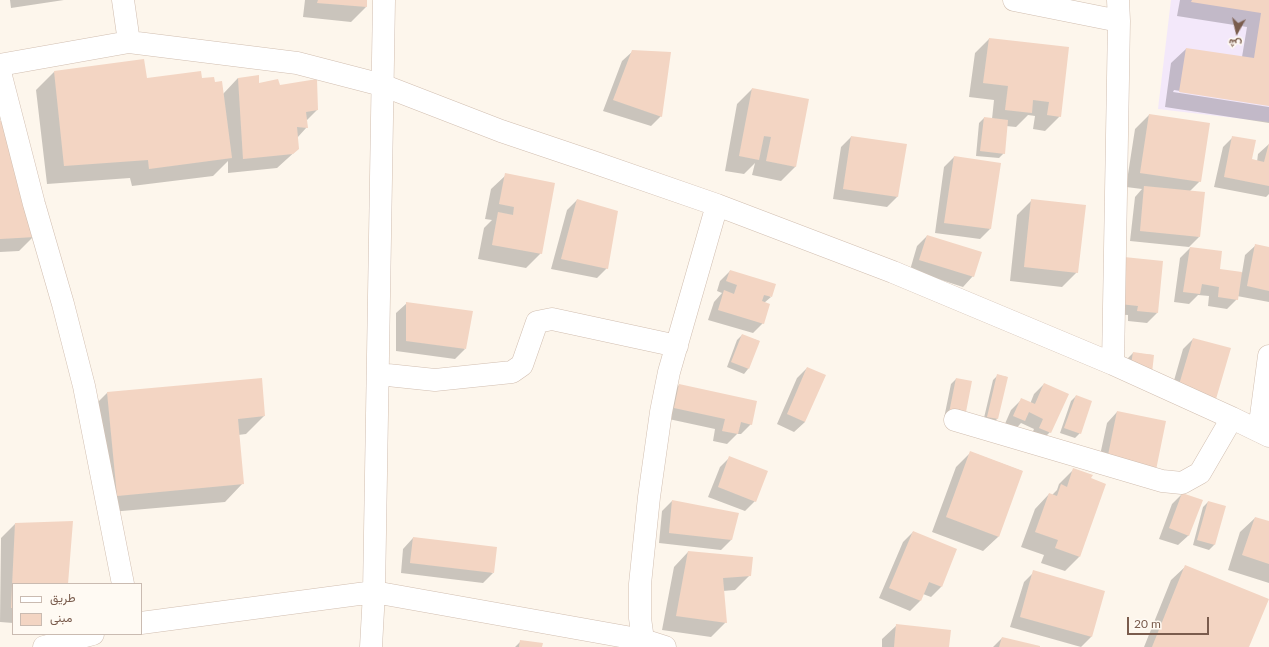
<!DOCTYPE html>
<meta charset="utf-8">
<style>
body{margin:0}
#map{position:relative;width:1269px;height:647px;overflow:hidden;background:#fdf6ec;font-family:Lato,Vazirmatn,sans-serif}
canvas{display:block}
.legend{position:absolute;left:12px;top:583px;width:130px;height:52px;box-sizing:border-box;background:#fffaf3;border:1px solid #cabbb1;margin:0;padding:5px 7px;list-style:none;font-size:12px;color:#7a5c4d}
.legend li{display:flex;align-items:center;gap:8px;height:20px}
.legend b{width:20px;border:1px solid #cabbb1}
.north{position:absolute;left:1217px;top:12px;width:40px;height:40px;-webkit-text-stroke:3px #fffaf3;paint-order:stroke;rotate:188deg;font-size:11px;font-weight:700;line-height:16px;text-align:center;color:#7a5c4d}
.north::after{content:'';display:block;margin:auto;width:14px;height:18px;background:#7a5c4d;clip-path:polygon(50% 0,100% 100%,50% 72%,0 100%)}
.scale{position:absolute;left:1127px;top:617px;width:82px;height:18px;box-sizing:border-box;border:2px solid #7a5c4d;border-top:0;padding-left:5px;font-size:12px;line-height:14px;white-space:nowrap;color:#7a5c4d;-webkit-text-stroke:3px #fffaf3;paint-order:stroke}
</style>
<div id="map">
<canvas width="1269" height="647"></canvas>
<ul class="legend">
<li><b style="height:5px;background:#fff"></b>طريق</li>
<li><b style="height:11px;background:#f3d5c3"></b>مبنى</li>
</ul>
<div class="north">ش</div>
<div class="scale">20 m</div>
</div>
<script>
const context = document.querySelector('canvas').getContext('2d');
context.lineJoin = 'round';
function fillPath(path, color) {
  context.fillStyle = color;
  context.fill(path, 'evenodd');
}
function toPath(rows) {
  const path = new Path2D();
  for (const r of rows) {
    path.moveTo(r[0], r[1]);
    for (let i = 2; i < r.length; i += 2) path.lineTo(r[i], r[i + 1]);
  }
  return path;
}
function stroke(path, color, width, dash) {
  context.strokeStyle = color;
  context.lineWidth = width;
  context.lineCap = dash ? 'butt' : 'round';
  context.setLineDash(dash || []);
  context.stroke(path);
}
fillPath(toPath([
 [1171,0,1269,0,1269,122,1158,109]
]), '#f3e8fa');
fillPath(toPath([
 [10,0,64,0,11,8],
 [305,0,366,0,366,7,351,22,303,17],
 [1180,0,1269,0,1269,105,1174,90,1173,92,1269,107,1269,123,1165,107,1171,63,1186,49,1242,57,1247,27,1177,16],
 [989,39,1068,48,1060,116,1045,131,1033,129,1035,116,1028,115,1016,127,1006,126,1004,153,999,158,976,156,979,123,984,118,992,119,994,100,969,97,975,53],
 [633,51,661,116,651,126,603,111,622,61],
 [54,72,146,79,201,80,214,83,223,94,238,78,258,84,280,86,317,110,306,121,307,127,297,138,298,149,277,168,228,173,228,161,213,176,132,186,130,178,47,184,36,90],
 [752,89,796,166,781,181,752,175,755,163,744,174,725,171,737,104],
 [1149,115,1200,181,1189,192,1199,237,1189,247,1130,241,1135,197,1142,189,1126,187,1135,129],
 [0,122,34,236,19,251,0,252],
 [851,137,905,145,897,197,887,207,833,199,841,147],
 [1233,137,1251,160,1257,162,1258,154,1269,144,1269,194,1266,197,1214,187,1223,147],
 [954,157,990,229,980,239,935,233,944,167],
 [506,175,541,253,526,268,478,259,484,228,492,220,485,219,491,189],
 [577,200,607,268,597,278,551,269,567,210],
 [1032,200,1077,272,1062,287,1010,281,1017,215],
 [927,236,973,276,963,287,910,270,917,246],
 [1256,245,1269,248,1269,302,1237,296,1237,299,1227,309,1208,306,1209,296,1198,295,1189,304,1174,302,1180,258,1190,248,1219,270,1242,273,1245,255],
 [1162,262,1157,313,1147,323,1128,321,1128,315,1110,314],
 [730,271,771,297,764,303,763,323,753,333,708,320,714,302,722,293,717,291,720,281],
 [407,303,465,349,455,359,396,351,396,313],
 [742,335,759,341,748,369,744,374,727,367,737,340],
 [1193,339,1230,349,1169,398,1183,349],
 [1133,353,1153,355,1126,375,1128,358],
 [807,368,805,422,794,432,777,424,797,378],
 [998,375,1007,377,997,419,992,424,983,422,993,380],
 [956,379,959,421,944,418,951,384],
 [1044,384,1050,432,1040,442,1030,438,1034,429,1021,423,1014,431,1004,426,1011,410,1021,400,1030,404,1034,394],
 [679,385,751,424,741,434,737,434,727,444,713,441,715,429,664,418,669,396],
 [107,393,264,416,246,434,238,435,243,483,225,502,99,513,89,411],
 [1076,396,1080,433,1075,438,1060,433,1071,401],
 [1117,412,1164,422,1097,469,1107,423],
 [971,452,1022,471,998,537,983,551,932,532,956,467],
 [730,457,755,501,745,511,708,497,720,467],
 [1074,469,1079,557,1065,571,1041,563,1044,555,1021,547,1035,509,1049,494,1052,495,1057,490,1059,484],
 [1182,494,1189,535,1178,545,1159,539,1172,504],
 [672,501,738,514,731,540,721,550,659,543,662,511],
 [1208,502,1225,507,1214,545,1209,550,1193,545,1203,507],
 [1255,518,1269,523,1269,583,1228,570,1240,532],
 [15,524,67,584,13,584,13,623,0,622,1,538],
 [913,532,956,550,941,587,931,597,923,594,920,601,910,611,879,598,903,542],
 [413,538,493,573,483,583,401,573,403,549],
 [688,552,750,575,735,590,723,591,726,622,711,637,662,630,674,567],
 [1186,566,1248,647,1144,647,1171,580],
 [1034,572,1104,592,1091,637,1081,647,1010,627,1024,582],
 [897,625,948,647,882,647,882,639],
 [1002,638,1038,647,993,647],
 [521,641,541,647,515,647]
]), '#0003');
fillPath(toPath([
 [318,0,367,0,367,7,317,3],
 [1192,0,1269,0,1269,106,1179,92,1186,48,1254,58,1261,13,1191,2],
 [989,38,1069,47,1061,117,1047,115,1049,102,1033,100,1032,113,1005,110,1008,86,983,83],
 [632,50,671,52,662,117,613,100],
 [144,59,147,78,201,71,202,78,214,77,215,82,222,81,232,158,149,169,148,160,64,166,54,71],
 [259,75,259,83,278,79,280,85,317,79,318,110,306,112,308,128,297,127,299,149,293,154,243,159,238,78],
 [752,88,809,99,796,167,766,161,771,137,764,136,759,160,739,156],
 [1149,114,1210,123,1201,182,1140,173],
 [984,117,1008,120,1005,154,980,151],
 [6,119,35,237,0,239,0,121],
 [851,136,907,144,898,197,843,189],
 [1232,136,1256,140,1252,159,1264,162,1269,143,1269,186,1224,177],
 [954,156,1001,163,991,229,944,223],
 [505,173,555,183,542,254,492,245,498,212,513,215,514,207,499,204],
 [1144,186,1205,192,1200,237,1140,231],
 [577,199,618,211,608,269,561,259],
 [1031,199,1086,205,1078,273,1024,267],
 [927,235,982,252,974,277,919,260],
 [1255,244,1269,247,1269,291,1247,286],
 [1190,247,1222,251,1220,269,1242,272,1238,300,1218,297,1219,287,1202,284,1200,294,1183,292],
 [1124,257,1163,261,1158,313,1137,311,1138,306,1120,304],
 [730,270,776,284,772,297,764,295,762,301,770,304,764,324,718,310,724,290,734,294,737,285,726,281],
 [406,302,473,311,466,349,406,341],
 [742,334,760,341,749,369,731,362],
 [1193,338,1231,348,1216,399,1178,388],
 [1133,352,1154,355,1152,373,1130,371],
 [807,367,826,375,805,422,787,414],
 [997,374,1008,377,998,419,987,417],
 [262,378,265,416,238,419,244,484,117,496,107,392],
 [956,378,972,381,965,417,949,413],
 [1044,383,1069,394,1051,433,1039,428,1043,419,1029,412,1025,421,1013,416,1021,398,1035,404],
 [679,384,757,401,752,425,741,422,738,434,722,431,725,419,674,408],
 [1076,395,1092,401,1081,434,1064,428],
 [1117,411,1166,421,1156,470,1107,460],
 [970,451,1023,471,999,537,946,517],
 [729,456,768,471,756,502,718,487],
 [1073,468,1093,475,1091,478,1106,484,1080,557,1055,548,1058,540,1035,532,1049,493,1057,496,1061,484,1067,487],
 [1182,493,1203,500,1189,536,1169,528],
 [672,500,739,513,732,540,669,533],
 [1208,501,1226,506,1215,545,1197,540],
 [1255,517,1269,521,1269,564,1242,555],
 [73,521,68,584,13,584,13,608,11,608,15,523],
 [913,531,957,549,942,587,929,582,921,601,889,588],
 [413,537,497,547,494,573,410,563],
 [688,551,753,557,751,576,723,578,727,623,676,616],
 [1185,565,1269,599,1249,647,1152,647],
 [1033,570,1105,591,1092,637,1020,617],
 [896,624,951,630,949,647,894,647],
 [1002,637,1040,646,1040,647,999,647],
 [520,640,543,643,542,647,519,647]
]), '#f3d5c3');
const minor = toPath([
 [123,0,129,42],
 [1014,0,1119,21],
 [0,65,129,42,297,63,382,85,501,131,590,161,717,205,893,272,1113,364,1232,418,1269,436],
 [0,72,34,204,63,304,84,386,123,584],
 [1113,364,1119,21,1118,0],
 [378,374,435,380,512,372,522,365,537,322,552,319,677,346],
 [955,420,1162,481,1182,483,1200,473,1232,418],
 [1259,431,1269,356],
 [141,623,374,592,384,0],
 [643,640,640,618,640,584,649,497,661,412,669,372,717,205],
 [44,647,93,634],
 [371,647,374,592,643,640,665,647]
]);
stroke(minor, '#d1beb0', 23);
stroke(minor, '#fff', 22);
</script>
